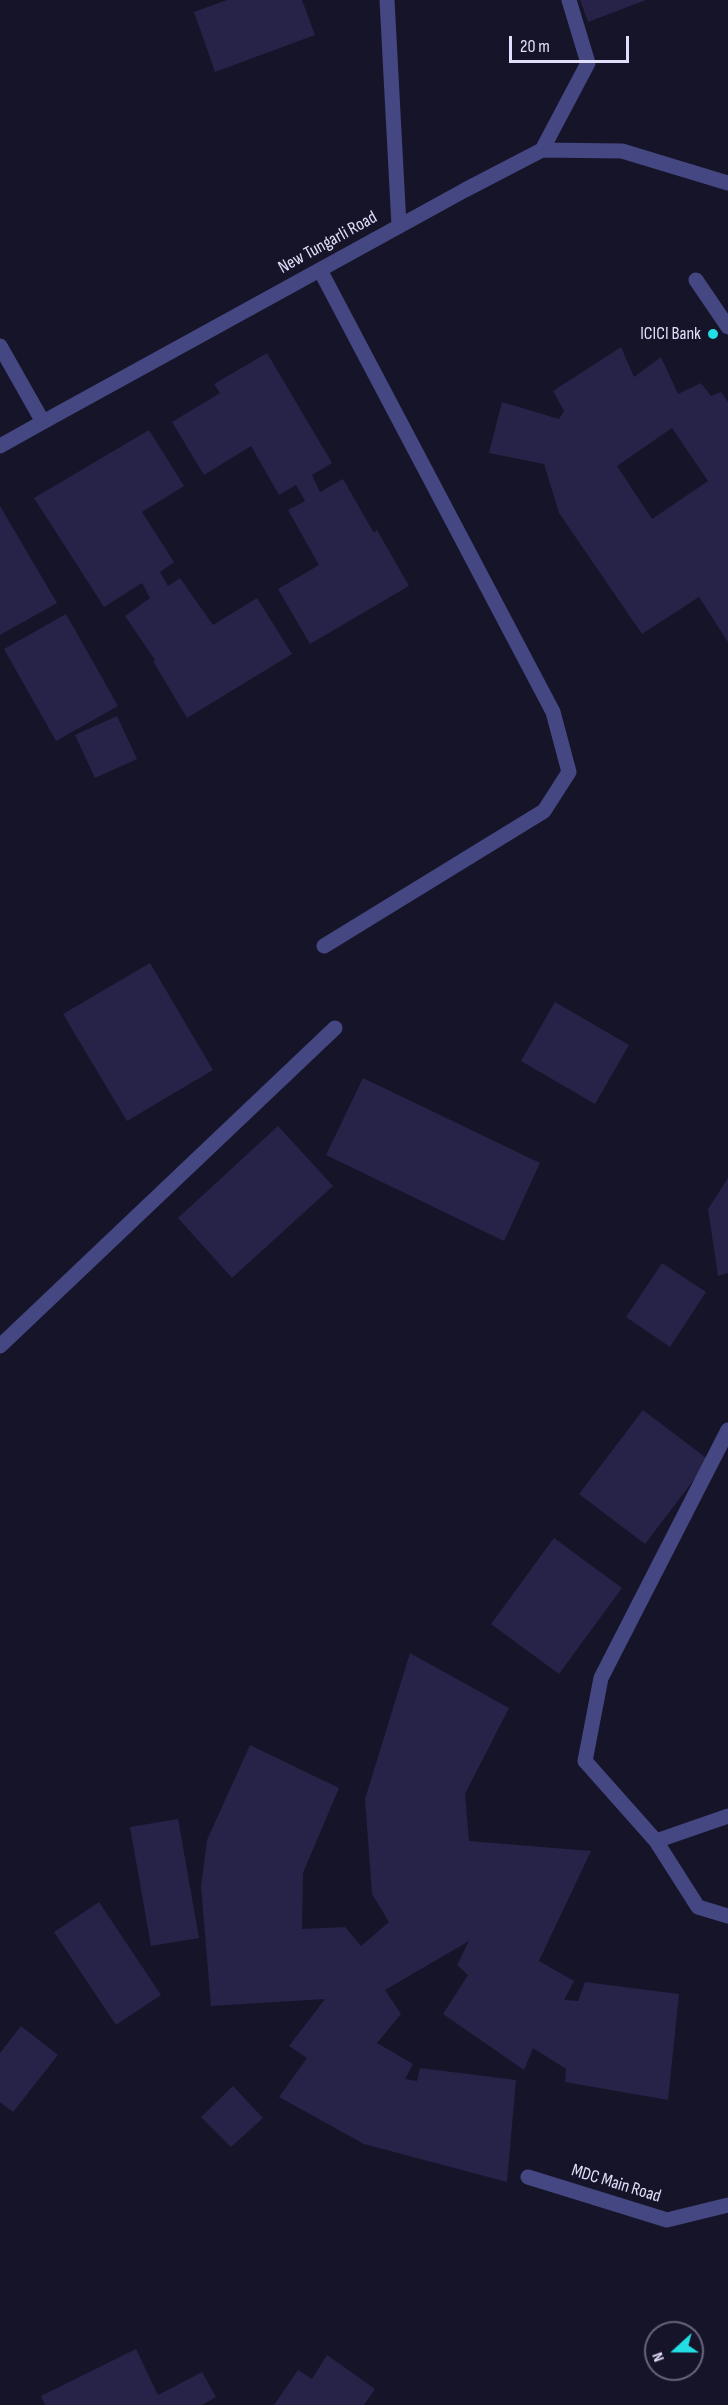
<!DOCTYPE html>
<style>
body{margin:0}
#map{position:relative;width:728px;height:2405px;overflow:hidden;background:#161429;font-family:"Sofia Sans Condensed",sans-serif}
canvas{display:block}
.north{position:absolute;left:644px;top:2321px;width:60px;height:60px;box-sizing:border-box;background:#161429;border:2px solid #67657d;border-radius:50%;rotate:249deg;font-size:16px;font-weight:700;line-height:24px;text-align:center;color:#e1dffb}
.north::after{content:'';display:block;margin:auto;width:21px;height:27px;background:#23dee4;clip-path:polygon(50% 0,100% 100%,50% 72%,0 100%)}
.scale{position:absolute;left:509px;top:36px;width:120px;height:27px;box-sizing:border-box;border:3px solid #e1dffb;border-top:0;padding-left:8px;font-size:18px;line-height:21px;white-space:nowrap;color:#e1dffb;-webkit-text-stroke:4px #161429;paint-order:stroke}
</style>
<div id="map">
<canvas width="728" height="2405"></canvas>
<div class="north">N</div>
<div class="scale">20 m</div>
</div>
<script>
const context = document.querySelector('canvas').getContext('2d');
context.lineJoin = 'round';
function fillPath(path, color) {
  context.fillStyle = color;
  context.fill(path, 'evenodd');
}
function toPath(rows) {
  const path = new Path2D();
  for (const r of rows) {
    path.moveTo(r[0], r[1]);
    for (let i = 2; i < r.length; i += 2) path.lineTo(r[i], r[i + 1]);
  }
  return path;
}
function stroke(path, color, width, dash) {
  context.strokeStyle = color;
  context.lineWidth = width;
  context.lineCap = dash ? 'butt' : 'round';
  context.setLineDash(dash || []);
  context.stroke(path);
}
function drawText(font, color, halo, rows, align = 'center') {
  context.font = font + ' "Sofia Sans Condensed",sans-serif';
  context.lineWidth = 6;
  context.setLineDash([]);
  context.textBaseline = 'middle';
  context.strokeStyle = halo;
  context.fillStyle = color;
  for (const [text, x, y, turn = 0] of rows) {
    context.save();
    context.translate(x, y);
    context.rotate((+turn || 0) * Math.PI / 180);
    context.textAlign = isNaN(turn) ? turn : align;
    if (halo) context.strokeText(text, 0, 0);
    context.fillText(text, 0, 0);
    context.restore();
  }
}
fillPath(toPath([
 [227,0,302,0,315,35,215,72,194,12],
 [580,0,646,0,588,22],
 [621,347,634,377,661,357,678,394,701,383,711,396,721,392,728,402,728,642,699,597,642,634,559,513,544,464,489,453,502,402,559,419,564,411,553,391],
 [672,428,708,481,652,519,617,466],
 [267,353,332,463,312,475,320,492,343,479,374,533,377,530,409,586,310,644,278,589,319,565,288,510,305,501,296,485,279,495,251,446,204,475,172,422,220,393,214,384],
 [149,430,184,486,142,512,174,562,160,572,168,586,180,578,213,625,257,598,292,654,187,718,153,661,155,660,125,616,150,598,142,583,104,607,34,498],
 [0,506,57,603,0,635],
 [66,614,118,706,56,741,4,649],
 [117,716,137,759,95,778,75,735],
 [150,963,213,1070,127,1121,63,1014],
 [555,1002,629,1045,595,1104,521,1061],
 [363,1078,540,1163,504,1241,326,1155],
 [278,1126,333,1186,232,1278,178,1218],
 [728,1178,728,1273,718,1276,708,1209],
 [662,1263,706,1292,670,1347,626,1317],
 [643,1410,709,1460,645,1544,579,1494],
 [554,1538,622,1588,559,1674,491,1624],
 [410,1653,509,1708,465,1794,469,1841,591,1851,539,1961,574,1981,564,2000,578,2001,585,1982,679,1994,668,2100,565,2082,566,2069,533,2048,524,2070,443,2014,468,1975,457,1965,469,1941,385,1990,401,2014,377,2043,413,2064,405,2079,417,2081,420,2068,516,2080,507,2182,364,2144,279,2097,307,2058,289,2046,325,1999,211,2006,201,1887,207,1840,250,1745,339,1788,303,1873,302,1929,345,1927,361,1946,389,1922,372,1894,365,1799],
 [178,1819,199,1938,151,1946,130,1827],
 [99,1902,161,1995,116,2025,54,1932],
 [21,2026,58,2055,13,2112,0,2102,0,2053],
 [233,2086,263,2118,231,2147,201,2117],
 [136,2349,158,2395,202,2372,216,2397,202,2405,45,2405,41,2396],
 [327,2355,375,2389,364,2405,274,2405,298,2370,312,2379]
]), '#272247');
stroke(toPath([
 [387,0,399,226],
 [542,150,588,63,569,0],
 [320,270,553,712,569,772,544,811,324,946],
 [696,280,728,327],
 [0,346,43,422,465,190,542,150,622,151,728,183],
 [0,446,43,422],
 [0,1346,335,1028],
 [728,1430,601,1678,585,1761,656,1841,698,1907,728,1916],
 [656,1841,728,1816],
 [528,2177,667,2220,728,2205]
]), '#454782', 15);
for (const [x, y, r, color] of [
 [713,334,6,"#23dee4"]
]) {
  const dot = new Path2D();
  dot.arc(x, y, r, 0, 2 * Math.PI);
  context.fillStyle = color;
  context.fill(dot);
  stroke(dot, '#161429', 2);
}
drawText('18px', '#e1dffb', '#161429', [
 ["New Tungarli Road",328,243,-29],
 ["MDC Main Road",616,2184,17]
]);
drawText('18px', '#e1dffb', '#161429', [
 ["ICICI Bank",701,334]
], 'right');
</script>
